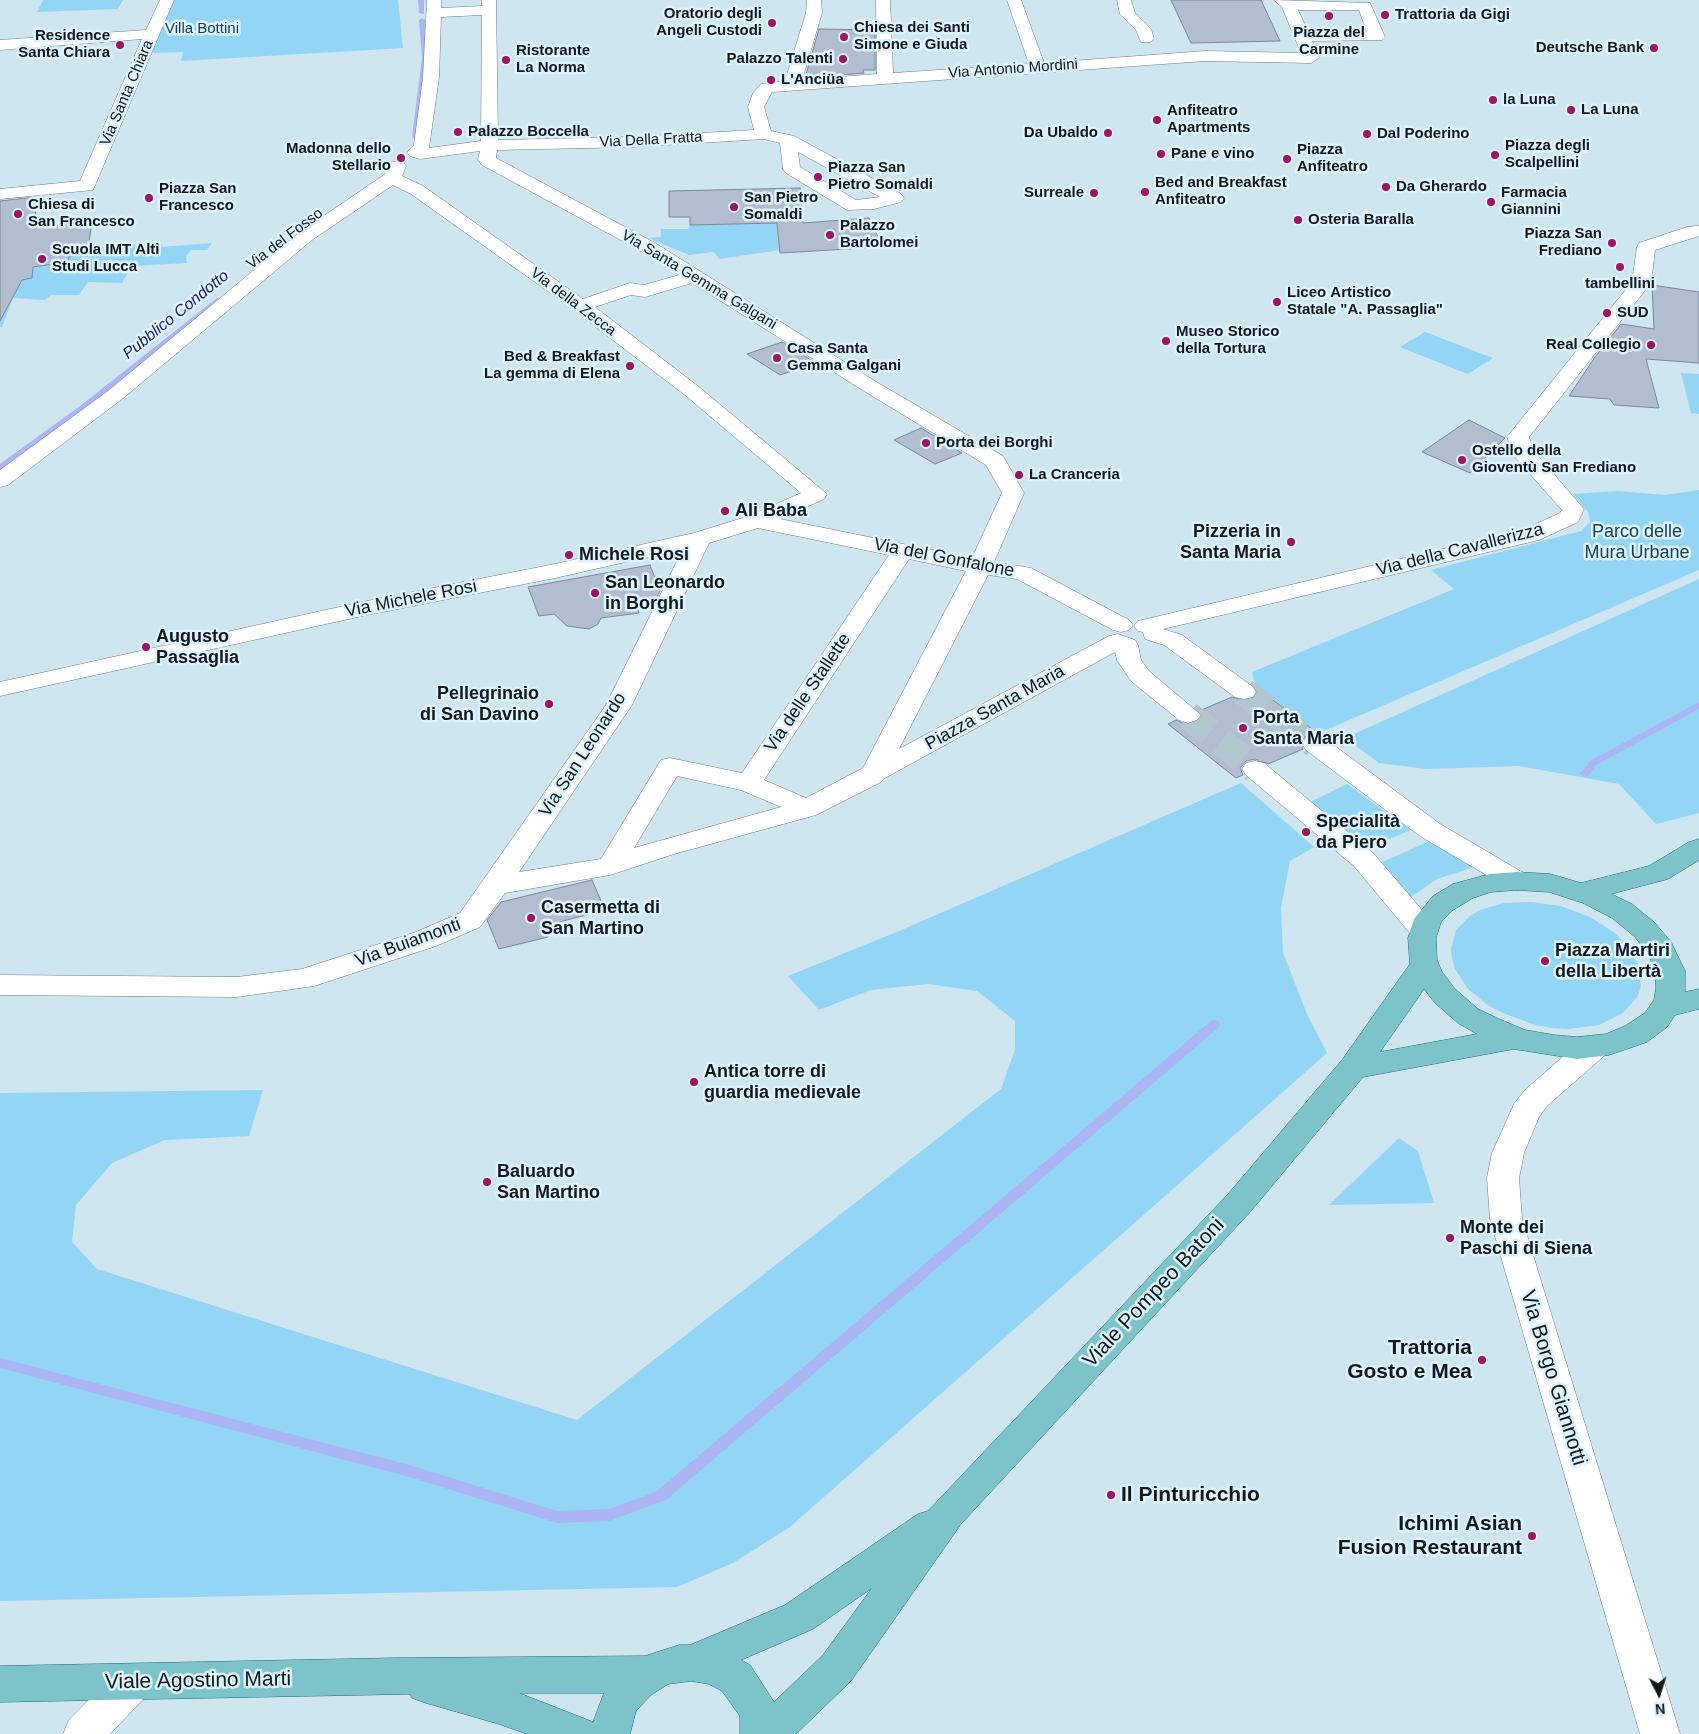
<!DOCTYPE html>
<meta charset="utf-8">
<style>
body{margin:0}
#map{position:relative;width:1699px;height:1734px;overflow:hidden;background:#cfe5f0;font-family:Arial,sans-serif}
canvas{display:block}
.north{position:absolute;left:1634px;top:1669px;width:50px;height:50px;-webkit-text-stroke:4px #dcf2fd;paint-order:stroke;rotate:175deg;font-size:14px;font-weight:700;line-height:20px;text-align:center;color:#11191d}
.north::after{content:'';display:block;margin:auto;width:18px;height:22px;background:#11191d;clip-path:polygon(50% 0,100% 100%,50% 72%,0 100%)}
</style>
<div id="map">
<canvas width="1699" height="1734"></canvas>
<div class="north">N</div>
</div>
<script>
const context = document.querySelector('canvas').getContext('2d');
context.lineJoin = 'round';
function fillPath(path, color) {
  context.fillStyle = color;
  context.fill(path, 'evenodd');
}
function toPath(rows) {
  const path = new Path2D();
  for (const r of rows) {
    path.moveTo(r[0], r[1]);
    for (let i = 2; i < r.length; i += 2) path.lineTo(r[i], r[i + 1]);
  }
  return path;
}
function stroke(path, color, width, dash) {
  context.strokeStyle = color;
  context.lineWidth = width;
  context.lineCap = dash ? 'butt' : 'round';
  context.setLineDash(dash || []);
  context.stroke(path);
}
function drawText(font, color, halo, rows, align = 'center') {
  context.font = font + ' Arial,sans-serif';
  context.lineWidth = 5;
  context.setLineDash([]);
  context.textBaseline = 'middle';
  context.strokeStyle = halo;
  context.fillStyle = color;
  for (const [text, x, y, turn = 0] of rows) {
    context.save();
    context.translate(x, y);
    context.rotate((+turn || 0) * Math.PI / 180);
    context.textAlign = isNaN(turn) ? turn : align;
    if (halo) context.strokeText(text, 0, 0);
    context.fillText(text, 0, 0);
    context.restore();
  }
}
fillPath(toPath([
 [43,0,123,0,118,9,37,12],
 [171,0,398,0,403,48,181,61,183,52,150,53],
 [777,223,780,250,719,259,714,252,689,255,648,238,661,237,661,229,689,229,690,225],
 [212,243,207,250,191,250,186,256,187,263,132,266,122,283,88,282,79,295,51,295,45,300,13,298,2,327,0,327,0,298,13,297,22,280,30,278,33,267,68,262,69,256,102,252,104,245,135,244,135,249],
 [1425,332,1493,358,1468,374,1400,347],
 [1681,373,1699,374,1699,414,1691,413],
 [1699,490,1699,570,1319,733,1256,687,1252,672,1454,589,1431,570,1581,531,1590,522,1588,512,1573,494,1617,491,1665,495],
 [1699,579,1699,813,1656,824,1619,784,1519,766,1427,769,1379,763,1345,738],
 [1241,783,1314,847,1290,861,1281,908,1283,953,1307,1014,1327,1053,790,1527,733,1563,677,1587,0,1601,0,1093,263,1090,249,1136,165,1140,112,1163,76,1205,72,1242,97,1269,577,1420,1001,1089,1015,1050,1015,1021,977,991,928,984,871,990,819,1010,788,976,899,931],
 [1347,784,1411,830,1389,839,1366,851,1308,803],
 [1432,840,1474,867,1437,879,1411,897,1380,863],
 [1531,902,1561,906,1590,917,1615,933,1625,943,1638,964,1641,986,1638,996,1623,1013,1599,1025,1568,1029,1552,1028,1535,1025,1503,1013,1489,1006,1468,989,1455,969,1452,958,1451,949,1456,930,1470,916,1480,910,1504,903],
 [1399,1138,1418,1151,1434,1203,1329,1205]
]), '#92d5f4');
fillPath(toPath([
 [418,0,424,0,424,14,419,13,418,0],
 [422,18,425,20,428,58,418,137,415,139,412,137,422,58,419,20,422,18],
 [217,298,223,299,86,410,0,470,0,464,80,406,217,298],
 [1699,702,1699,709,1596,765,1588,776,1585,777,1580,774,1590,761,1699,702],
 [1215,1020,1219,1021,1220,1024,1219,1027,666,1500,609,1521,557,1523,413,1478,0,1368,0,1358,413,1466,557,1511,609,1509,656,1492,1211,1021,1215,1020]
]), '#acb5f3');
const building = toPath([
 [1171,0,1261,0,1280,41,1191,43,1171,0],
 [819,29,875,30,875,70,863,70,864,73,805,78,819,29],
 [800,188,803,223,869,218,883,247,780,253,777,223,690,225,690,217,669,217,669,191,800,188],
 [35,197,36,227,92,223,87,254,69,256,68,262,33,267,32,278,22,280,0,321,0,201,35,197],
 [1652,285,1699,292,1699,363,1646,359,1659,408,1614,405,1610,399,1569,396,1595,357,1621,324,1654,329,1652,285],
 [782,342,816,363,780,375,747,354,782,342],
 [1469,420,1505,438,1470,473,1422,452,1469,420],
 [921,428,962,453,935,464,894,440,921,428],
 [650,565,660,591,656,599,636,602,639,613,601,618,598,624,589,629,567,626,554,614,539,616,528,587,650,565],
 [1255,687,1322,736,1306,736,1300,743,1303,749,1268,764,1255,759,1246,761,1240,768,1243,775,1236,778,1168,724,1176,720,1187,725,1198,722,1203,715,1199,711,1232,697,1244,701,1253,699,1258,693,1255,687],
 [592,880,605,910,544,926,548,937,499,949,487,920,501,902,592,880]
]);
fillPath(building, '#b1becf');
stroke(building, '#7b8898', 1);
stroke(toPath([
 [1244,692,1315,744],
 [1188,715,1255,769]
]), '#b2c6d0', 28, [28, 14]);
const minor = toPath([
 [160,0,174,0,93,190,0,199,0,189,80,181,142,39,0,50,0,40,146,30,160,0],
 [427,0,441,0,441,8,482,6,482,0,496,0,498,140,632,137,754,130,748,107,753,93,761,84,785,81,806,13,807,0,821,0,822,13,802,80,877,74,876,0,890,0,893,73,1029,64,1007,0,1021,0,1044,63,1205,51,1301,53,1282,7,1274,0,1370,3,1385,37,1382,40,1312,41,1319,58,1311,63,1205,61,772,92,764,107,771,131,794,136,901,194,904,198,901,202,874,209,847,210,786,173,783,169,780,143,764,139,632,147,497,150,496,158,655,243,878,383,1003,456,1024,493,994,562,1031,568,1129,620,1133,625,1129,630,1121,632,1113,630,1017,579,988,575,899,749,1109,636,1118,634,1135,640,1138,645,1141,660,1149,671,1201,715,1197,720,1188,723,1179,720,1131,681,1117,660,1115,652,883,779,881,782,816,815,674,854,610,875,505,893,480,927,436,946,314,986,237,997,0,995,0,975,237,977,302,969,416,932,460,913,606,705,683,549,555,578,362,616,0,696,0,682,362,602,555,564,694,533,749,516,801,493,685,395,559,299,411,194,393,185,312,240,122,399,8,485,0,487,0,470,108,391,300,232,384,175,391,162,403,162,406,166,402,176,423,186,583,299,630,283,644,285,679,275,641,251,482,165,478,159,480,151,420,159,410,156,407,152,414,145,423,77,427,0],
 [1298,10,1359,10,1367,32,1308,31,1298,10],
 [482,15,481,141,429,148,439,77,441,17,482,15],
 [798,152,880,197,856,200,800,167,798,152],
 [692,283,864,391,986,465,1002,493,972,558,780,519,824,499,827,494,699,387,595,307,631,295,645,297,692,283],
 [758,528,889,555,742,773,670,758,661,760,601,859,519,872,632,705,709,543,758,528],
 [909,559,966,571,863,768,806,798,764,780,909,559],
 [677,776,741,790,781,807,634,848,677,776],
 [1117,0,1131,0,1135,13,1151,29,1154,39,1151,42,1141,42,1136,30,1120,14,1117,0],
 [1699,226,1699,236,1655,250,1651,283,1529,437,1533,450,1584,509,1578,522,1539,540,1163,629,1182,635,1253,687,1256,692,1253,697,1244,699,1235,697,1164,645,1145,639,1143,632,1138,631,1134,626,1138,621,1523,530,1560,513,1562,510,1515,457,1507,437,1632,282,1637,247,1639,243,1687,227,1699,226],
 [1315,736,1324,738,1440,824,1527,875,1531,881,1527,887,1517,890,1507,887,1420,836,1306,750,1302,744,1306,738,1315,736],
 [1255,761,1264,763,1374,854,1433,923,1437,930,1433,937,1423,940,1413,937,1354,866,1246,775,1242,769,1246,763,1255,761],
 [1594,1036,1605,1039,1609,1047,1605,1055,1547,1106,1539,1117,1524,1153,1519,1178,1522,1219,1680,1734,1640,1734,1490,1219,1487,1178,1492,1153,1514,1104,1525,1090,1583,1039,1594,1036],
 [132,1665,146,1670,152,1683,146,1696,110,1734,63,1734,69,1720,118,1670,132,1665]
]);
const major = toPath([
 [1699,839,1699,860,1668,879,1611,894,1632,904,1654,922,1671,942,1685,971,1685,992,1699,989,1699,1009,1675,1015,1667,1027,1647,1042,1609,1055,1577,1059,1514,1049,1363,1077,1251,1211,961,1524,851,1681,796,1734,740,1734,740,1716,722,1691,709,1684,691,1681,668,1684,651,1695,636,1711,630,1734,527,1734,499,1724,426,1703,412,1698,410,1694,0,1702,0,1666,396,1658,645,1656,679,1645,690,1645,785,1605,918,1514,928,1511,1229,1193,1342,1060,1410,964,1408,938,1414,919,1433,896,1453,884,1490,874,1517,872,1550,874,1581,883,1649,866,1689,842,1699,839],
 [1517,890,1549,892,1583,903,1612,918,1634,936,1648,953,1655,971,1656,988,1654,1000,1645,1013,1625,1026,1606,1034,1577,1037,1554,1035,1525,1030,1499,1019,1478,1009,1455,989,1442,972,1437,960,1436,938,1441,922,1453,910,1473,898,1491,892,1517,890],
 [1424,989,1435,1003,1458,1023,1477,1034,1380,1052,1424,989],
 [872,1588,823,1655,774,1702,750,1665,741,1660,813,1629,872,1588],
 [519,1693,604,1693,593,1722,519,1693]
]);
stroke(minor, '#697d87', 1);
stroke(major, '#1f6e77', 1);
fillPath(minor, '#fff');
fillPath(major, '#7dc4ca');
for (const [x, y, r, color] of [
 [1385,15,5,"#9c1465"],
 [1329,16,5,"#9c1465"],
 [772,23,5,"#9c1465"],
 [844,37,5,"#9c1465"],
 [120,45,5,"#9c1465"],
 [1654,48,5,"#9c1465"],
 [843,59,5,"#9c1465"],
 [506,60,5,"#9c1465"],
 [771,80,5,"#9c1465"],
 [1493,100,5,"#9c1465"],
 [1571,110,5,"#9c1465"],
 [1157,120,5,"#9c1465"],
 [458,132,5,"#9c1465"],
 [1108,133,5,"#9c1465"],
 [1367,134,5,"#9c1465"],
 [1161,154,5,"#9c1465"],
 [1495,155,5,"#9c1465"],
 [401,158,5,"#9c1465"],
 [1287,159,5,"#9c1465"],
 [818,177,5,"#9c1465"],
 [1386,187,5,"#9c1465"],
 [1145,192,5,"#9c1465"],
 [1094,193,5,"#9c1465"],
 [149,198,5,"#9c1465"],
 [1491,202,5,"#9c1465"],
 [734,207,5,"#9c1465"],
 [18,214,5,"#9c1465"],
 [1298,220,5,"#9c1465"],
 [830,235,5,"#9c1465"],
 [1612,243,5,"#9c1465"],
 [42,259,5,"#9c1465"],
 [1620,267,5,"#9c1465"],
 [1277,302,5,"#9c1465"],
 [1607,313,5,"#9c1465"],
 [1166,341,5,"#9c1465"],
 [1651,345,5,"#9c1465"],
 [777,358,5,"#9c1465"],
 [630,366,5,"#9c1465"],
 [926,443,5,"#9c1465"],
 [1462,460,5,"#9c1465"],
 [1019,475,5,"#9c1465"],
 [725,511,5,"#9c1465"],
 [1291,542,5,"#9c1465"],
 [569,555,5,"#9c1465"],
 [595,593,5,"#9c1465"],
 [146,647,5,"#9c1465"],
 [549,704,5,"#9c1465"],
 [1243,728,5,"#9c1465"],
 [1306,832,5,"#9c1465"],
 [531,918,5,"#9c1465"],
 [1545,961,5,"#9c1465"],
 [694,1082,5,"#9c1465"],
 [487,1182,5,"#9c1465"],
 [1450,1238,5,"#9c1465"],
 [1482,1360,5,"#9c1465"],
 [1111,1495,5,"#9c1465"],
 [1532,1536,5,"#9c1465"]
]) {
  const dot = new Path2D();
  dot.arc(x, y, r, 0, 2 * Math.PI);
  context.fillStyle = color;
  context.fill(dot);
  stroke(dot, '#dcf2fd', 2);
}
drawText('bold 15px', '#11191d', '#dcf2fd', [
 ["Oratorio degli",762,14,"right"],
 ["Angeli Custodi",762,31,"right"],
 ["Trattoria da Gigi",1395,15],
 ["Chiesa dei Santi",854,28],
 ["Simone e Giuda",854,45],
 ["Piazza del",1329,33,"center"],
 ["Carmine",1329,50,"center"],
 ["Residence",110,36,"right"],
 ["Santa Chiara",110,53,"right"],
 ["Deutsche Bank",1644,48,"right"],
 ["Ristorante",516,51],
 ["La Norma",516,68],
 ["Palazzo Talenti",833,59,"right"],
 ["L'Anciüa",781,80],
 ["la Luna",1503,100],
 ["La Luna",1581,110],
 ["Anfiteatro",1167,111],
 ["Apartments",1167,128],
 ["Palazzo Boccella",468,132],
 ["Da Ubaldo",1098,133,"right"],
 ["Dal Poderino",1377,134],
 ["Piazza degli",1505,146],
 ["Scalpellini",1505,163],
 ["Madonna dello",391,149,"right"],
 ["Stellario",391,166,"right"],
 ["Piazza",1297,150],
 ["Anfiteatro",1297,167],
 ["Pane e vino",1171,154],
 ["Piazza San",828,168],
 ["Pietro Somaldi",828,185],
 ["Bed and Breakfast",1155,183],
 ["Anfiteatro",1155,200],
 ["Da Gherardo",1396,187],
 ["Piazza San",159,189],
 ["Francesco",159,206],
 ["Surreale",1084,193,"right"],
 ["Farmacia",1501,193],
 ["Giannini",1501,210],
 ["San Pietro",744,198],
 ["Somaldi",744,215],
 ["Chiesa di",28,205],
 ["San Francesco",28,222],
 ["Osteria Baralla",1308,220],
 ["Palazzo",840,226],
 ["Bartolomei",840,243],
 ["Piazza San",1602,234,"right"],
 ["Frediano",1602,251,"right"],
 ["Scuola IMT Alti",52,250],
 ["Studi Lucca",52,267],
 ["tambellini",1620,284,"center"],
 ["Liceo Artistico",1287,293],
 ["Statale \"A. Passaglia\"",1287,310],
 ["SUD",1617,313],
 ["Museo Storico",1176,332],
 ["della Tortura",1176,349],
 ["Real Collegio",1641,345,"right"],
 ["Casa Santa",787,349],
 ["Gemma Galgani",787,366],
 ["Bed & Breakfast",620,357,"right"],
 ["La gemma di Elena",620,374,"right"],
 ["Porta dei Borghi",936,443],
 ["Ostello della",1472,451],
 ["Gioventù San Frediano",1472,468],
 ["La Cranceria",1029,475]
], 'left');
drawText('15px', '#174254', '#dcf2fd', [
 ["Villa Bottini",202,29]
]);
drawText('15px', '#11191d', '#dcf2fd', [
 ["Via Antonio Mordini",1013,69,-4],
 ["Via Santa Chiara",127,93,-67],
 ["Via Della Fratta",651,140,-3],
 ["Via del Fosso",285,239,-37],
 ["Via Santa Gemma Galgani",699,280,31],
 ["Via della Zecca",573,302,37]
]);
drawText('italic 16px', '#21186e', '#dcf2fd', [
 ["Pubblico Condotto",176,315,-39]
]);
drawText('bold 18px', '#11191d', '#dcf2fd', [
 ["Ali Baba",735,511],
 ["Pizzeria in",1281,532,"right"],
 ["Santa Maria",1281,553,"right"],
 ["Michele Rosi",579,555],
 ["San Leonardo",605,583],
 ["in Borghi",605,604],
 ["Augusto",156,637],
 ["Passaglia",156,658],
 ["Pellegrinaio",539,694,"right"],
 ["di San Davino",539,715,"right"],
 ["Porta",1253,718],
 ["Santa Maria",1253,739],
 ["Specialità",1316,822],
 ["da Piero",1316,843],
 ["Casermetta di",541,908],
 ["San Martino",541,929],
 ["Piazza Martiri",1555,951],
 ["della Libertà",1555,972],
 ["Antica torre di",704,1072],
 ["guardia medievale",704,1093],
 ["Baluardo",497,1172],
 ["San Martino",497,1193],
 ["Monte dei",1460,1228],
 ["Paschi di Siena",1460,1249]
], 'left');
drawText('18px', '#174254', '#dcf2fd', [
 ["Parco delle",1637,532],
 ["Mura Urbane",1637,553]
]);
drawText('18px', '#11191d', '#dcf2fd', [
 ["Via della Cavallerizza",1460,550,-14],
 ["Via del Gonfalone",944,558,11],
 ["Via Michele Rosi",411,599,-11],
 ["Via delle Stallette",808,693,-56],
 ["Piazza Santa Maria",995,708,-29],
 ["Via San Leonardo",583,755,-57],
 ["Via Buiamonti",408,943,-20]
]);
drawText('21px', '#11191d', '#dcf2fd', [
 ["Viale Pompeo Batoni",1154,1293,-47],
 ["Via Borgo Giannotti",1553,1378,73],
 ["Viale Agostino Marti",198,1681,-1]
]);
drawText('bold 21px', '#11191d', '#dcf2fd', [
 ["Trattoria",1472,1348],
 ["Gosto e Mea",1472,1372],
 ["Il Pinturicchio",1121,1495,"left"],
 ["Ichimi Asian",1522,1524],
 ["Fusion Restaurant",1522,1548]
], 'right');
</script>
